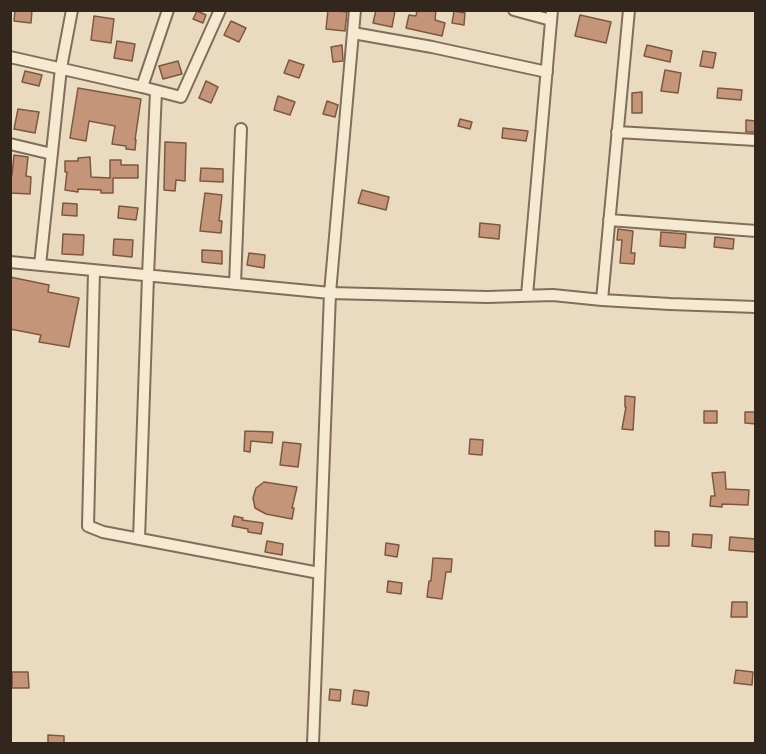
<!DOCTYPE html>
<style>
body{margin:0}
#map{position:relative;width:766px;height:754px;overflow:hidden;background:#eadbc0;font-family:Literata,serif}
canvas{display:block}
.frame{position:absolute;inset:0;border:12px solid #32261d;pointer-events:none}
</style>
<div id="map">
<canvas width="766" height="754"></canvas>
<div class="frame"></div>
</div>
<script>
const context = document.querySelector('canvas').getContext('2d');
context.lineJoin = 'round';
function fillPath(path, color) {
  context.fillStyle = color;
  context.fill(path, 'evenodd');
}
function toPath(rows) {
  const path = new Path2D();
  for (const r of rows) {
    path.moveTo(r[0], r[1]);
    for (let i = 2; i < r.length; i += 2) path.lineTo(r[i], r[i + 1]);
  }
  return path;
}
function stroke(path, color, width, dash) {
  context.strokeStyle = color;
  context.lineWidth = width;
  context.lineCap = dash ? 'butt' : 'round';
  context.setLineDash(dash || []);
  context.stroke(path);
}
const building = toPath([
 [15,10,32,10,31,23,14,21,15,10],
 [328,10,347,12,345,31,326,29,328,10],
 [376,10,395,11,392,27,373,23,376,10],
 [417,10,436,10,435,20,445,23,442,36,406,28,409,15,416,16,417,10],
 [197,11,206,15,203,23,193,19,197,11],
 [454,11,465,13,464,25,452,23,454,11],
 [580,15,611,22,606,43,575,36,580,15],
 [94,16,114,19,111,43,91,40,94,16],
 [231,21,246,28,239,42,224,35,231,21],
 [117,41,135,44,132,61,114,58,117,41],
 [342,45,343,61,333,62,331,47,342,45],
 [647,45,672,51,670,62,644,56,647,45],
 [703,51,716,53,713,68,700,66,703,51],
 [289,60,304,65,299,78,284,73,289,60],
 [178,61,182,74,163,79,159,66,178,61],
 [665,70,681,73,678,93,661,91,665,70],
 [25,71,42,75,39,86,22,82,25,71],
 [206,81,218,87,211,103,199,98,206,81],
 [78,88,141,99,135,140,136,140,135,150,126,149,126,146,112,144,115,126,89,121,86,141,70,138,78,88],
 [718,88,742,90,741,100,717,98,718,88],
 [642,92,642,113,632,113,632,93,642,92],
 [278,96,295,102,290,115,274,110,278,96],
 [327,101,338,105,335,117,323,114,327,101],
 [18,109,39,112,35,133,14,129,18,109],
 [460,119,472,122,470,129,458,126,460,119],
 [746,120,756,121,756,132,746,132,746,120],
 [503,128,528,131,526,141,502,138,503,128],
 [165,142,186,143,185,181,176,180,175,191,164,190,165,142],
 [14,155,28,157,26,176,31,177,30,194,10,193,10,175,12,175,14,155],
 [90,157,91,177,110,178,110,160,121,160,121,165,138,165,138,178,113,178,113,193,101,193,101,190,78,189,78,192,65,190,67,172,65,172,65,161,78,161,78,158,90,157],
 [201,168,223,169,223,182,200,181,201,168],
 [362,190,389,197,386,210,358,203,362,190],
 [205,193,222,195,219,221,222,221,221,233,200,231,205,193],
 [63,203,77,204,77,216,62,215,63,203],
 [119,206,138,208,136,220,118,218,119,206],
 [480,223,500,225,499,239,479,237,480,223],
 [618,229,633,231,631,253,635,253,634,264,620,263,622,240,617,240,618,229],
 [661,232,686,234,685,248,660,246,661,232],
 [63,234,84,235,83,255,62,254,63,234],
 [715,237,734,239,733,249,714,247,715,237],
 [114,239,133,240,132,257,113,255,114,239],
 [202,250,222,251,222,264,202,262,202,250],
 [249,253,265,255,264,268,247,265,249,253],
 [10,277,49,285,48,292,79,298,69,347,39,342,41,335,10,329,10,277],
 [625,396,635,397,633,430,622,429,626,407,625,407,625,396],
 [704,411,717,411,717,423,704,423,704,411],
 [745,412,756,412,756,424,745,423,745,412],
 [245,431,273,432,272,443,251,441,250,452,244,451,245,431],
 [470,439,483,440,482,455,469,454,470,439],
 [283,442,301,444,298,467,280,465,283,442],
 [725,472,726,489,749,490,748,505,722,504,722,507,710,506,711,496,715,496,712,473,725,472],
 [264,482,297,487,292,508,294,508,292,519,266,514,255,508,253,498,256,488,264,482],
 [234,516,243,518,242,520,263,523,261,534,248,532,248,529,232,526,234,516],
 [655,531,669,532,669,546,655,546,655,531],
 [693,534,712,535,711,548,692,546,693,534],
 [730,537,756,539,756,552,729,550,730,537],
 [267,541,283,544,282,555,265,552,267,541],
 [386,543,399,545,397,557,385,555,386,543],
 [433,558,452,559,451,572,446,572,442,599,427,597,429,581,431,581,433,558],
 [388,581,402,583,401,594,387,592,388,581],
 [732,602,747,602,747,617,731,617,732,602],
 [736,670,753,672,752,685,734,683,736,670],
 [12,672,28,672,29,688,12,688,12,672],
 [330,689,341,690,340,701,329,700,330,689],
 [354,690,369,692,367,706,352,704,354,690],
 [48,735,64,736,64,744,48,744,48,735]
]);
fillPath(building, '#c59579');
stroke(building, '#7e5741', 1.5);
const street = toPath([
 [514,10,551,20],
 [353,33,432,47,547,72],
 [10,57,142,87,181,97,220,10],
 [142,87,168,10],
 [617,132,756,140],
 [10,144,52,154],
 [609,220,756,231],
 [10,262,330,293,487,297,553,295,602,300,670,304,756,307],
 [40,265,61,68,72,10],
 [94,271,88,526,103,532,319,573],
 [235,284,241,129],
 [527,295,552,10],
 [602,300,629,10],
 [139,539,148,276,156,91],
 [313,744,330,293,355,10]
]);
stroke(street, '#816d5a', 14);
stroke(street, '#f5e9d2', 10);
</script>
